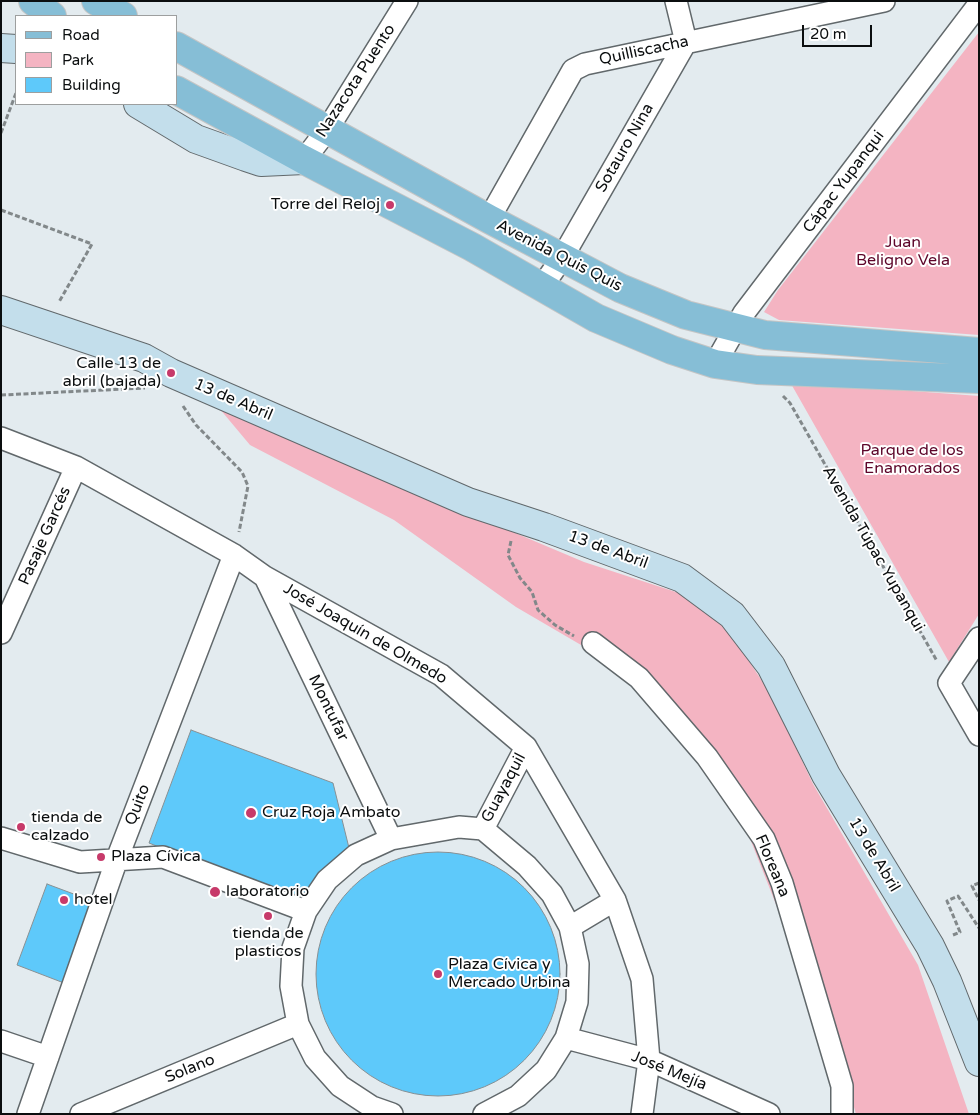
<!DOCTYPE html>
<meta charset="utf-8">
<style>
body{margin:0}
#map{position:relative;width:980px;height:1115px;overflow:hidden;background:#e3ebef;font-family:"Varela Round",sans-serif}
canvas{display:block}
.frame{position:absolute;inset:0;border:2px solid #0b0e0f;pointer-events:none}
.legend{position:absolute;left:15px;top:15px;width:162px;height:90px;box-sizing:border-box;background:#fff;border:1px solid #9d9f9f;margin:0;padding:6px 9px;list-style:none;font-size:15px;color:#0b0e0f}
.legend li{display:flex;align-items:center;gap:10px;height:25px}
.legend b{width:25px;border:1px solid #9d9f9f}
.scale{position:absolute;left:802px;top:25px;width:70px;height:22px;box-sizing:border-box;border:2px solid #0b0e0f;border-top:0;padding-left:6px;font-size:15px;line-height:18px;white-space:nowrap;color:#0b0e0f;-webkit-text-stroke:4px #fff;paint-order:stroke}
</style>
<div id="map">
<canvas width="980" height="1115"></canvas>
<div class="frame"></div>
<ul class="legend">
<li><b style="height:6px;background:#86bed6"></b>Road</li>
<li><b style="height:14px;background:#f4b4c2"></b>Park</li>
<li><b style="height:14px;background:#5ec9fa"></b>Building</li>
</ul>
<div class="scale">20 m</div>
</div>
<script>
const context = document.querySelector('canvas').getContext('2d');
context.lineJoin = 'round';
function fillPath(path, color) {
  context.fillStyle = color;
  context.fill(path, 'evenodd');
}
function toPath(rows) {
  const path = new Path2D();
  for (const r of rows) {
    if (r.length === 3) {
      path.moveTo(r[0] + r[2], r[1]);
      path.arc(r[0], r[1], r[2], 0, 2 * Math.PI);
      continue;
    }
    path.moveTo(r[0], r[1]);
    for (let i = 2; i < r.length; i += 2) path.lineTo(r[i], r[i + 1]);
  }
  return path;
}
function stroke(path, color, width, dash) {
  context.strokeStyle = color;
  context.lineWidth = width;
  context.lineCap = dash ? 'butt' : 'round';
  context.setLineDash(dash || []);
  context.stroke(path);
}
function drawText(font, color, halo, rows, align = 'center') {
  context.font = font + ' "Varela Round",sans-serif';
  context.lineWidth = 4;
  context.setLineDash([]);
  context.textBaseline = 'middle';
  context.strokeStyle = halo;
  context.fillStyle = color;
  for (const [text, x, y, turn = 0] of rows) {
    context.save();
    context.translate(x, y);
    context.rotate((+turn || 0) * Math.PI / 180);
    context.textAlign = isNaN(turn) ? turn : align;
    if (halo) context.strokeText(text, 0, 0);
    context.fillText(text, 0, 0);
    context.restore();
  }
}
fillPath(toPath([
 [979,32,979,335,779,320,764,312,778,290],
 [790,382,979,396,979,614,949,662],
 [219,408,584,562,682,594,727,628,770,693,813,784,918,965,969,1114,856,1114,829,1019,779,912,749,836,667,720,617,666,516,607,394,520,250,445]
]), '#f4b4c2');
const building = toPath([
 [191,730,333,783,350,852,303,904,149,843,191,730],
 [438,974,122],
 [47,884,95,902,64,983,17,965,47,884]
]);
fillPath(building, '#5ec9fa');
stroke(building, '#889093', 1);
const street = toPath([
 [304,160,327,130,407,1],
 [489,219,573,70,585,64,884,1],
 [541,288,562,258,686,42,676,1],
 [715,364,744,313,979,4],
 [1,438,76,467,234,555,265,577,441,675,526,747,615,900,642,979,649,1060,642,1114],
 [265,577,391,839],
 [1,633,76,467],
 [979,638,949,683,979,735],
 [593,643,639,678,707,757,764,839,782,883,842,1086,842,1114],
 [483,829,526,747],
 [1,838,80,862,163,857,306,911],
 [570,927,615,900],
 [566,1038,649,1060,769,1114],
 [1,1041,48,1057],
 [28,1114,117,859,234,555],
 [81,1114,298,1024],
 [392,1114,372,1107,340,1086,315,1058,298,1024,291,986,293,948,306,911,327,880,356,855,391,839,459,827,483,829,527,866,552,894,570,927,578,964,577,1002,566,1038,546,1070,518,1096,484,1114]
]);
const secondary = toPath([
 [1,48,16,49],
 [138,104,196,139,246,157,261,162,304,160],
 [1,310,144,358,171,373,468,502,544,527,682,578,732,615,771,666,826,775,930,946,947,981,979,1062]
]);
const primary = toPath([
 [33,1,52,16],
 [96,1,123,16],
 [176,46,489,219,620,288,686,315,765,335,979,352],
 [176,90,304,160,472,247,596,318,672,350,715,364,757,370,979,379]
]);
stroke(street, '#61686b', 24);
stroke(secondary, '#61686b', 30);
stroke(primary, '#c4c5c5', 30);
stroke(toPath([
 [1,133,16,93],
 [1,210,92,244,59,302],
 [1,395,145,388],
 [783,396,790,403,937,661],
 [183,406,196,425,242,472,248,486,239,532],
 [511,541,508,555,520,578,532,592,538,610,555,625,574,636],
 [979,883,972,886,979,900],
 [953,935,960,932,947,901,958,896,979,928]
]), '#82888a', 3, [5, 2.5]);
stroke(street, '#fff', 21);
stroke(secondary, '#c3deeb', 28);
stroke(primary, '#86bed6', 28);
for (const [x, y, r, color] of [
 [390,205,5,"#c73a6a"],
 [171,373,5,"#c73a6a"],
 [251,813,6,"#c73a6a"],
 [21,827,5,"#c73a6a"],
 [101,857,5,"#c73a6a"],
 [215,892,6,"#c73a6a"],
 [64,900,5,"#c73a6a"],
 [268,916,5,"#c73a6a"],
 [438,974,5,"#c73a6a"]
]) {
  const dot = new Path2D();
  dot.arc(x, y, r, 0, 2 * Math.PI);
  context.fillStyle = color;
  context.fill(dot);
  stroke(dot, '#fff', 2);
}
drawText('16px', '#0b0e0f', '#fff', [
 ["Quilliscacha",644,51,-12],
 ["Nazacota Puento",356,81,-57],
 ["Sotauro Nina",625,148,-60],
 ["Cápac Yupanqui",844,182,-53],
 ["Avenida Quis Quis",559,256,27],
 ["13 de Abril",233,400,23],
 ["Pasaje Garcés",45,536,-66],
 ["Avenida Túpac Yupanqui",873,549,60],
 ["13 de Abril",608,550,20],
 ["José Joaquín de Olmedo",365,634,30],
 ["Montufar",328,708,64],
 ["Guayaquil",504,788,-62],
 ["Quito",138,805,-69],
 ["13 de Abril",874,855,59],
 ["Floreana",772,866,67],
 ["Solano",190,1069,-22],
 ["José Mejía",669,1071,22]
]);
drawText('16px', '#0b0e0f', '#fff', [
 ["Torre del Reloj",380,205,"right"],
 ["Calle 13 de",161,364,"right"],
 ["abril (bajada)",161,382,"right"],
 ["Cruz Roja Ambato",262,813],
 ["tienda de",31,818],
 ["calzado",31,836],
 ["Plaza Cívica",111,857],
 ["laboratorio",226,892],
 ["hotel",74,900],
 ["tienda de",268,934,"center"],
 ["plasticos",268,952,"center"],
 ["Plaza Cívica y",448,965],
 ["Mercado Urbina",448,983]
], 'left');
drawText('16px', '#5d0529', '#fff', [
 ["Juan",903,243],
 ["Beligno Vela",903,261],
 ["Parque de los",912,451],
 ["Enamorados",912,469]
]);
</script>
